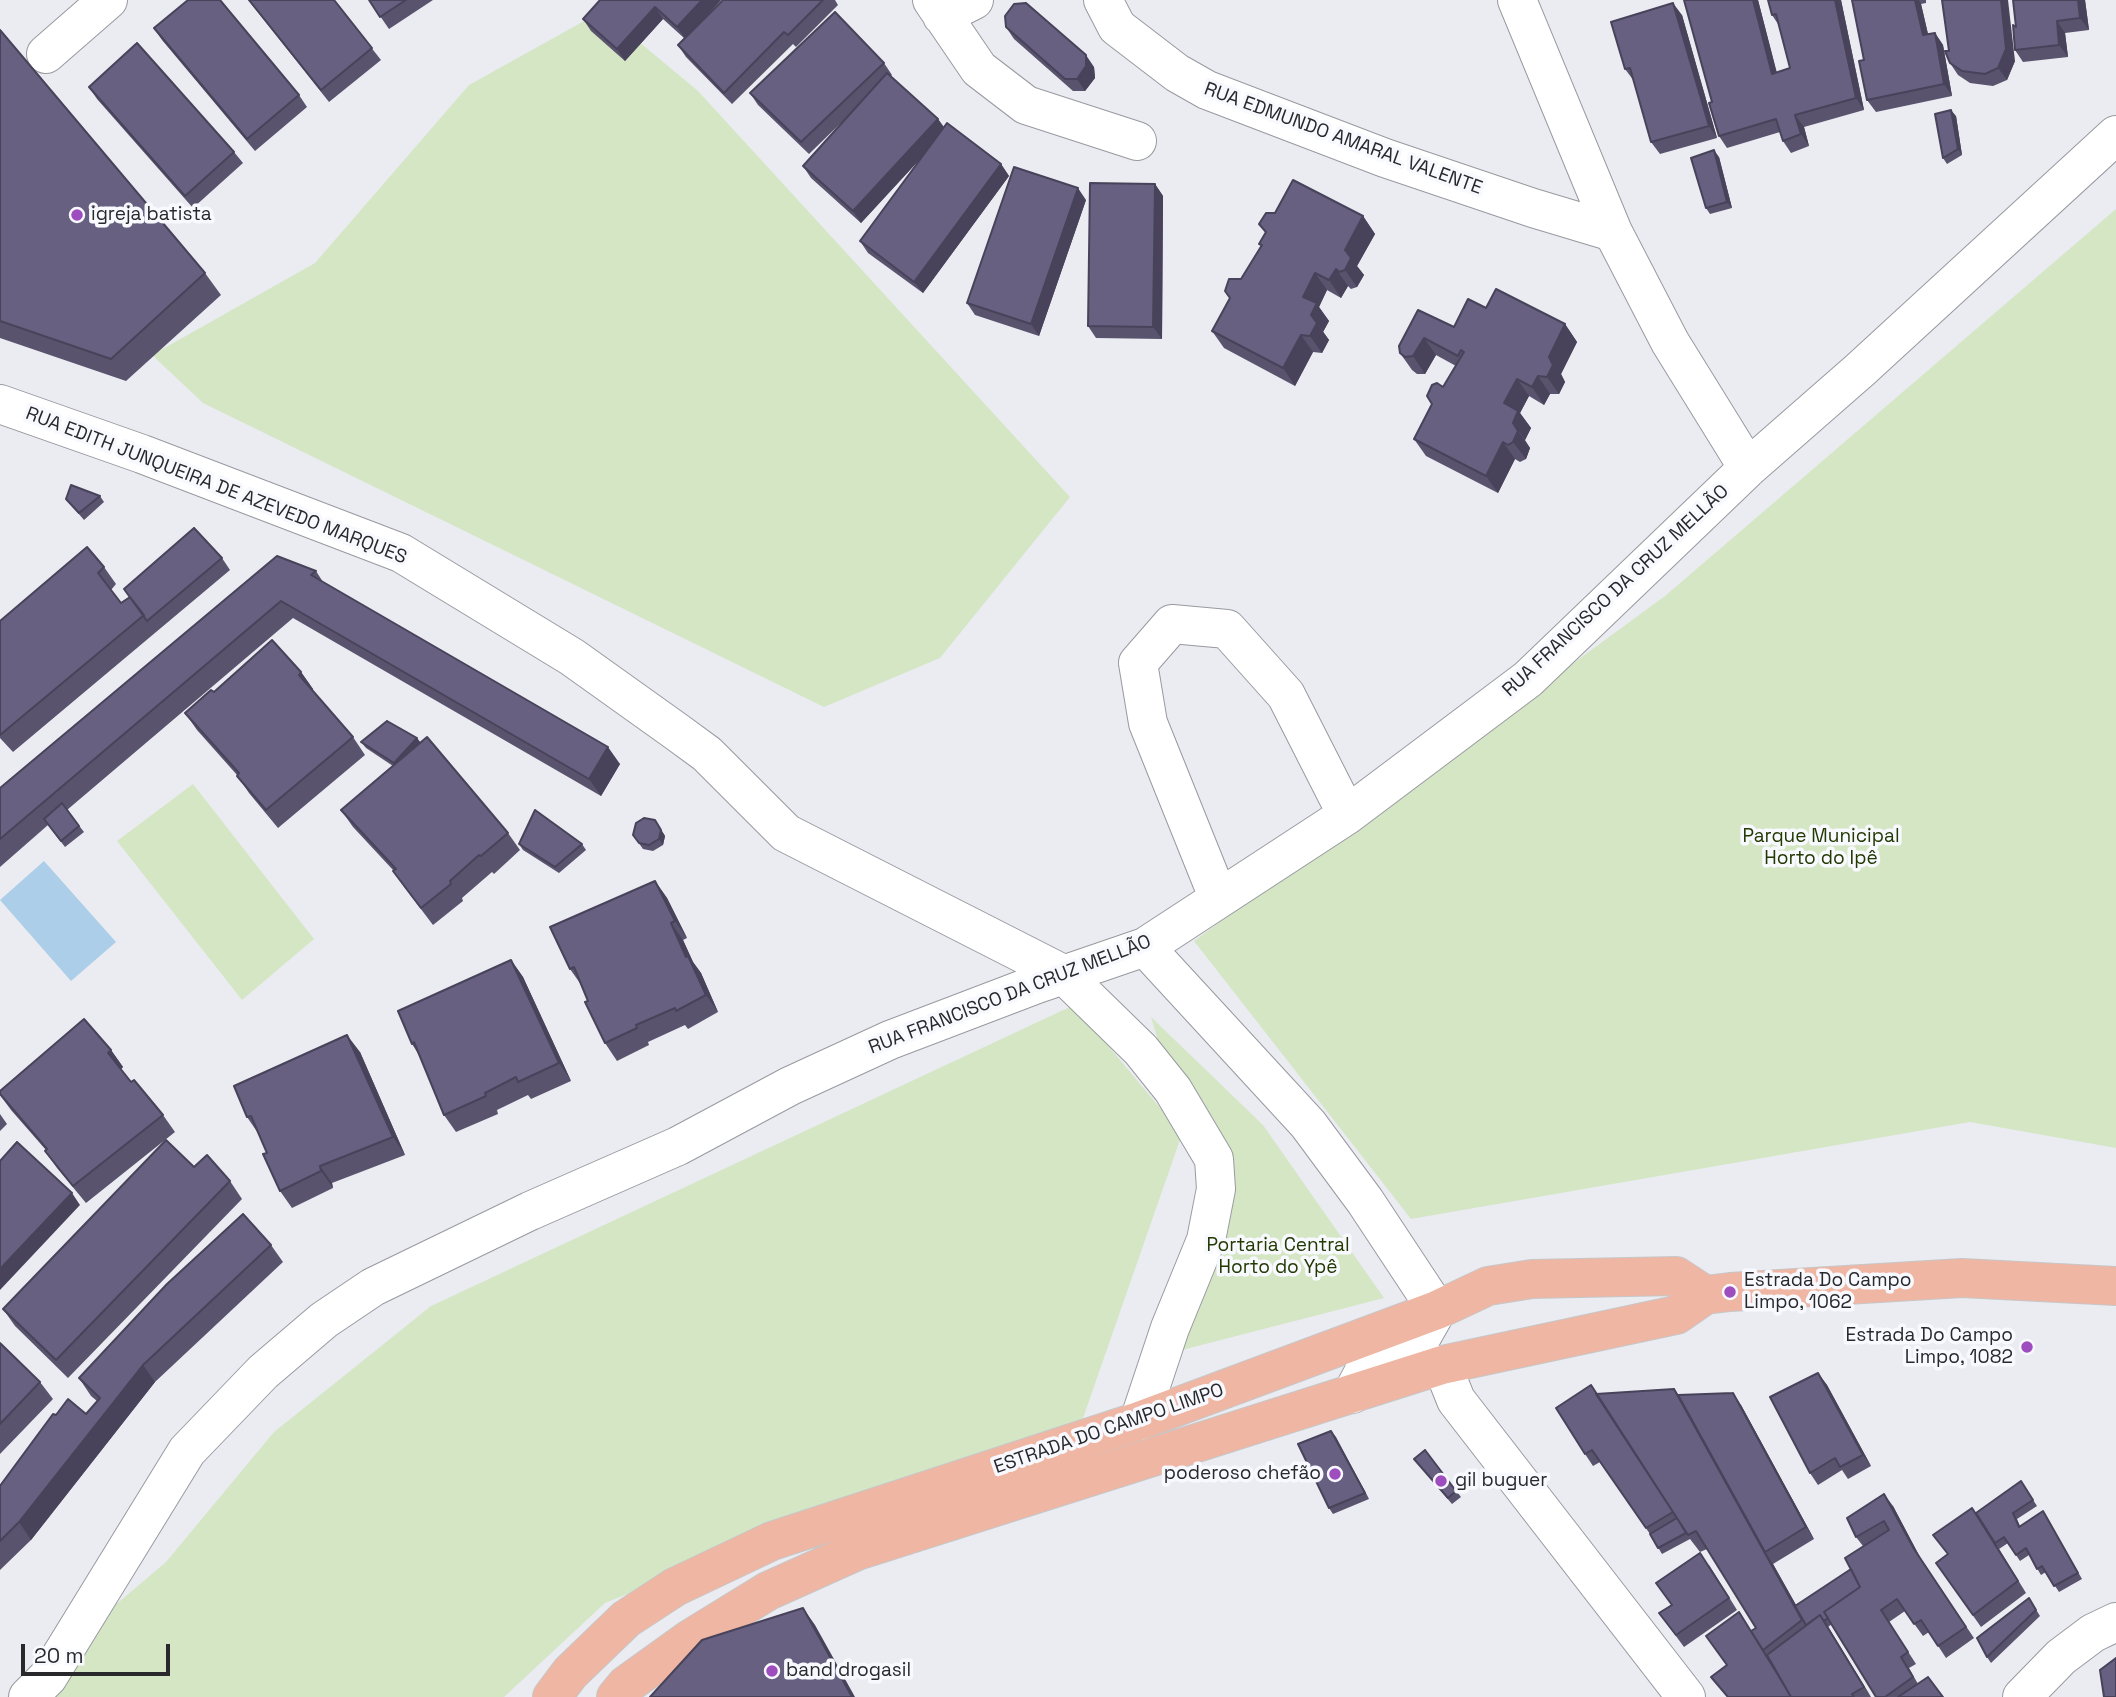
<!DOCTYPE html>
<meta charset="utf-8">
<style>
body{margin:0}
#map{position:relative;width:2116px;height:1697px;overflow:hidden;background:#eaecf2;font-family:"Space Grotesk",sans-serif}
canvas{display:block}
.scale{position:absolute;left:21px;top:1644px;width:149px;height:32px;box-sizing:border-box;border:4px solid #29292c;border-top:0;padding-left:9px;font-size:21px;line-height:24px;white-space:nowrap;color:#29292c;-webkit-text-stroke:5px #f8f9fe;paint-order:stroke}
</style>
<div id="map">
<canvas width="2116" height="1697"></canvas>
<div class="scale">20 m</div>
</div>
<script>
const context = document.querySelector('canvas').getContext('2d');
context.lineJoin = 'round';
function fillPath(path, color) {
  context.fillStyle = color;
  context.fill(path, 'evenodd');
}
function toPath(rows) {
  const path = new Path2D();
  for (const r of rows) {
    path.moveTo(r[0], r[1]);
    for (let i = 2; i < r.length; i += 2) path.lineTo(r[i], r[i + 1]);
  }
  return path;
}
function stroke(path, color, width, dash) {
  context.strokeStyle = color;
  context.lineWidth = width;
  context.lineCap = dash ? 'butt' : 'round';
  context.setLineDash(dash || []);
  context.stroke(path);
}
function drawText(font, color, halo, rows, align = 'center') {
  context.font = font + ' "Space Grotesk",sans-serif';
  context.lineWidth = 7;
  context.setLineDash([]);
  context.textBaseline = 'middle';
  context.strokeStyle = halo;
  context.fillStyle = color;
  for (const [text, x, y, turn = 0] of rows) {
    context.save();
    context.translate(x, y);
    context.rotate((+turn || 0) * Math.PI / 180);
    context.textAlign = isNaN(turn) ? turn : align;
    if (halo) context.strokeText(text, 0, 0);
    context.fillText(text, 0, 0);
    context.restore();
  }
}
fillPath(toPath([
 [602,11,698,91,1070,497,940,658,824,707,203,403,152,355,315,263,469,85],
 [2116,209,2116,1148,1970,1122,1411,1219,1194,941,1665,596],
 [193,784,314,939,242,1000,117,841],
 [1074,1005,1182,1134,1082,1421,757,1542,605,1603,504,1697,7,1697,166,1562,274,1432,431,1306],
 [1151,1017,1263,1125,1384,1298,1182,1350,1227,1207,1173,1090]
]), '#d5e6c5');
fillPath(toPath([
 [44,861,116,942,71,981,0,900]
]), '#accee8');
const minor = toPath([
 [932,0,979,69,1026,105,1137,141],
 [1103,0,1117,27,1177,73,1207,90,1385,158,1533,208,1613,232],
 [1517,0,1613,232,1670,342,1748,468],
 [942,16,974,0],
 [46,54,108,0],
 [0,404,142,454,401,553,572,657,677,732,707,754,786,833,1063,974,1141,1050,1173,1090,1214,1159,1216,1189,1206,1240,1170,1328,1139,1421],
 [1218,897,1148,723,1138,663,1172,624,1227,629,1286,695,1347,815],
 [1145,947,1308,1124,1365,1201,1437,1310,1420,1340,1370,1360,1352,1394],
 [1442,1365,1456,1400,1686,1697],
 [28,1697,48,1677,187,1451,263,1372,324,1320,373,1287,530,1211,678,1146,790,1086,890,1040,1037,984,1145,947,1347,815,1528,679,1748,468,1860,370,2116,135],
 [2022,1697,2061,1657,2093,1633,2116,1622]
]);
const primary = toPath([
 [552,1697,570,1673,626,1619,675,1587,772,1541,1139,1421,1437,1310,1488,1286,1532,1279,1676,1276,1705,1295],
 [616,1697,626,1685,690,1639,768,1591,857,1551,1442,1365,1676,1315,1705,1295,1730,1292,1962,1278,2116,1286]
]);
stroke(minor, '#989aa0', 40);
stroke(primary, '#c7c7c8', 40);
stroke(minor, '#fff', 38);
stroke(primary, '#eeb6a3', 38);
fillPath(toPath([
 [248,0,334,0,381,60,329,102],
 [369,0,433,0,389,29],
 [600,0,721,0,705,18,723,0,835,0,838,5,796,47,793,44,732,104,686,57,678,45,684,38,663,19,625,61,591,31,583,19],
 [1758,0,1777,73,1790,68,1780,27,1772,15,1841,0,1864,110,1804,127,1809,146,1791,153,1783,141,1780,132,1727,148,1719,136,1712,102],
 [1852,0,1926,0,1926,3,1921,4,1928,34,1935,33,1943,45,1952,96,1876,112,1867,100,1864,60],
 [2085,0,2089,30,2065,33,2068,57,2023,62,2015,50,2016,27],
 [1682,15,1717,138,1660,154,1651,142,1634,81,1625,69],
 [1006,27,1094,67,1095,78,1085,91,1073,91,1014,39],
 [154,28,299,95,307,107,255,151,162,40],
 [0,30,205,273,221,295,126,381,0,338],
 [2015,61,2007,80,1993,86,1970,83,1958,75,1950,63],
 [884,63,892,75,891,76,938,119,944,127,1001,164,1009,176,923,293,868,253,860,241,921,158,861,223,811,178,803,166,846,118,809,154,758,105,750,93],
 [89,87,234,152,243,163,193,208,97,99],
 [1956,116,1962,155,1947,164,1943,158],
 [1719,157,1732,208,1710,214,1706,208],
 [1155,184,1163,196,1162,339,1096,338,1088,326],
 [1086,200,1039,336,975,315,967,303],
 [1363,216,1375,234,1357,266,1364,275,1357,287,1351,289,1348,286,1341,298,1327,290,1319,307,1329,321,1323,332,1329,340,1322,353,1313,352,1295,386,1224,348,1212,331,1261,246,1259,244,1266,233,1259,224],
 [1486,308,1565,324,1577,342,1561,374,1565,382,1559,394,1550,394,1544,405,1529,396,1520,413,1531,428,1525,440,1530,448,1526,459,1520,462,1515,459,1498,493,1426,456,1414,439,1456,366,1436,355,1425,374,1417,374,1412,370,1400,353,1399,346,1454,327],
 [100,496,104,502,84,520,66,499],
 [222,558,230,570,13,752,0,738,0,621,104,567,116,584,111,590,121,603],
 [316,571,323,582,620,764,601,796,293,618,67,810,84,832,65,847,48,825,0,867,0,788],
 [301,672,313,689,312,690,353,737,365,755,278,828,249,793,237,775,197,730,185,713,214,692],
 [417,738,421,743,508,833,520,850,494,874,492,872,462,898,463,901,433,925,405,888,393,870,353,827,341,810,393,766,366,748,361,742],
 [655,820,665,836,663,845,653,851,643,849,633,835],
 [519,844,582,844,586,850,559,873,523,850],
 [655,881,667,898,687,938,683,940,693,962,701,973,718,1012,688,1029,685,1025,648,1042,649,1045,617,1061,605,1043,582,986,570,969],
 [511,960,523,977,571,1081,531,1099,528,1095,497,1110,498,1114,456,1132,444,1115,419,1055,412,1044],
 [111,1050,123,1067,121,1069,131,1082,163,1115,175,1132,86,1203,57,1168,45,1151,46,1150,11,1110,0,1095],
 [360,1052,405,1155,332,1183,333,1188,292,1208,280,1191,267,1153,258,1133,247,1117],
 [0,1114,7,1124,0,1131],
 [194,1167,230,1181,242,1199,68,1378,15,1326,3,1309],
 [271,1245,283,1262,155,1382,31,1540,0,1570,0,1486,56,1415,86,1414,97,1401,91,1396,79,1378],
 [0,1343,40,1382,53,1399,0,1454],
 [1818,1373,1827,1385,1871,1466,1848,1479,1842,1470,1818,1485,1810,1473],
 [1674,1389,1678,1395,1741,1405,1814,1539,1773,1564,1796,1605,1851,1569,1863,1546,1856,1537,1893,1506,1922,1561,1974,1638,1946,1658,1929,1632,1923,1636,1905,1611,1889,1622,1916,1664,1909,1668,1918,1684,1943,1697,1876,1697,1832,1624,1828,1627,1871,1697,1727,1697,1711,1677,1727,1665,1751,1631,1756,1628,1707,1549,1700,1552,1690,1539,1662,1554,1650,1534,1600,1462,1593,1466,1585,1454,1597,1394],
 [1331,1431,1369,1499,1333,1514,1329,1508],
 [1425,1450,1461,1497,1452,1504,1414,1459],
 [2021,1481,2037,1506,2017,1519,2020,1526,2047,1517,2082,1579,2059,1592,2046,1572,2041,1575,2029,1555,2020,1561,2008,1543,1999,1549,1996,1544,2026,1593,1981,1627,1936,1563,1947,1555,1976,1513],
 [1709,1565,1737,1610,1684,1647,1659,1613,1672,1605,1656,1583],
 [2029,1598,2040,1616,1991,1663,1987,1657]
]), '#59536e');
fillPath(toPath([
 [702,0,721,0,685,39,677,27],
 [1753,0,1758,0,1780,86,1772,74],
 [1835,0,1841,0,1864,110,1856,98],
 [1915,0,1919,0,1921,4,1931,47,1923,35],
 [2001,0,2008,0,2015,61,2007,80,1998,68],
 [2078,0,2085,0,2089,30,2080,18],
 [1673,3,1682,15,1717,138,1709,126],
 [655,7,663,19,625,61,617,49],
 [2057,21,2065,33,2068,57,2059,45],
 [1935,33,1943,45,1952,96,1944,84],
 [1086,55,1094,67,1095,78,1085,91,1077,79],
 [1951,110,1956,116,1962,155,1958,149],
 [1795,115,1804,127,1809,146,1801,134],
 [938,119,946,131,861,223,853,211],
 [1714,150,1719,157,1732,208,1727,202],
 [1001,164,1009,176,923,293,914,282],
 [1155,184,1163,196,1162,339,1153,327],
 [1078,188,1086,200,1039,336,1031,324],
 [1363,216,1375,234,1357,266,1364,275,1357,287,1345,270,1345,250],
 [1336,269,1348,286,1341,298,1329,280],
 [1315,273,1327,290,1319,307,1329,321,1323,332,1311,315,1303,297],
 [1317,323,1329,340,1322,353,1310,336],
 [1565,324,1577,342,1561,374,1565,382,1559,394,1547,377,1549,357],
 [1301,335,1313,352,1295,386,1283,368],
 [1424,338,1436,355,1425,374,1413,356],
 [1538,376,1550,394,1544,405,1532,387],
 [1517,379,1529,396,1520,413,1531,428,1525,440,1513,423,1504,403],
 [1518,431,1530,448,1526,459,1513,442],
 [1503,442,1515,459,1498,493,1486,476],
 [301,672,313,689,311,692,299,675],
 [417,738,421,744,398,769,394,763],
 [608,747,620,764,601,796,589,779],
 [655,820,665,836,663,845,659,839],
 [655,881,667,898,687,938,675,921],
 [671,923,683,940,693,962,701,973,718,1012,706,995,686,957],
 [511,960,523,977,571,1081,559,1063],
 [347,1035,360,1052,405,1155,393,1137],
 [111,1050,123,1067,120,1070,108,1053],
 [320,1166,332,1183,333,1188,321,1171],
 [72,1193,80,1205,0,1290,0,1269],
 [143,1365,155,1382,31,1540,19,1522],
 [1818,1373,1827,1385,1871,1466,1863,1455],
 [1674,1389,1687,1406,1765,1552,1773,1564,1814,1637,1802,1620],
 [1733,1393,1741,1405,1814,1539,1806,1527],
 [1331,1431,1336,1437,1369,1499,1365,1493],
 [1884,1494,1893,1506,1922,1561,1974,1638,1914,1549],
 [803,1608,815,1625,855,1697,852,1697],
 [1820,1615,1828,1627,1871,1697,1864,1687]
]), '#48435a');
const building = toPath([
 [188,0,220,0,299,95,247,139,154,28,188,0],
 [249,0,334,0,372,48,321,90,249,0],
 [369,0,406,0,380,17,369,0],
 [600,0,702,0,677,27,655,7,617,49,583,19,600,0],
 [723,0,823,0,788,35,784,32,724,93,678,45,723,0],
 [1684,0,1753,0,1772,74,1790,68,1776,14,1772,15,1768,0,1835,0,1856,98,1795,115,1801,134,1783,141,1776,119,1719,136,1709,103,1712,102,1684,0],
 [1852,0,1915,0,1923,35,1935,33,1944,84,1867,100,1859,61,1864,60,1852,0],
 [1942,0,2001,0,2006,49,1998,68,1985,74,1962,71,1950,63,1945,51,1949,51,1942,0],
 [2013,0,2078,0,2080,18,2057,21,2059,45,2015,50,2013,25,2016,27,2013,0],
 [1026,3,1086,55,1086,66,1077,79,1065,79,1006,27,1005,16,1014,4,1026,3],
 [1673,3,1709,126,1651,142,1630,68,1625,69,1611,22,1673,3],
 [835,12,884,63,801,142,750,93,835,12],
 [0,30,205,273,111,359,0,321,0,30],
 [137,43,234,152,185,196,89,87,137,43],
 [887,73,938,119,853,211,803,166,887,73],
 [1951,110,1958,149,1943,158,1935,114,1951,110],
 [947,123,1001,164,914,282,860,241,947,123],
 [1714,150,1727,202,1706,208,1691,158,1714,150],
 [1014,167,1078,188,1031,324,967,303,1014,167],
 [1293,180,1363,216,1345,250,1351,258,1345,270,1339,272,1336,269,1329,280,1315,273,1303,297,1317,303,1311,315,1317,323,1310,336,1301,335,1283,368,1212,331,1230,298,1225,291,1229,279,1241,279,1262,245,1259,244,1266,232,1259,224,1266,213,1275,213,1293,180],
 [1090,183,1155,184,1153,327,1088,326,1090,183],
 [1496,289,1565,324,1549,357,1553,365,1547,377,1538,376,1532,387,1517,379,1504,403,1518,411,1513,423,1518,431,1513,442,1508,445,1503,442,1486,476,1414,439,1432,404,1427,396,1432,385,1437,383,1443,387,1464,352,1461,350,1458,356,1424,338,1413,356,1405,357,1400,353,1399,346,1418,310,1454,327,1468,299,1486,308,1496,289],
 [71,485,100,496,79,513,66,499,71,485],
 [194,528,222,558,147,621,124,589,194,528],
 [87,547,104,567,98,573,121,603,130,597,144,615,0,735,0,621,87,547],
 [277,556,316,571,311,575,608,747,589,779,281,601,0,839,0,788,277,556],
 [272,640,301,672,299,675,353,737,266,810,237,776,239,773,185,713,211,690,214,692,272,640],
 [387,721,417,738,394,763,361,742,387,721],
 [427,737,508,833,481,856,479,855,450,881,451,884,421,908,393,871,396,869,341,810,427,737],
 [62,803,79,826,61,841,44,819,62,803],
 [535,810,582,844,555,867,519,844,535,810],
 [644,818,655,820,661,830,659,839,649,845,639,843,633,835,636,823,644,818],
 [655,881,675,921,671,923,686,957,688,956,706,995,676,1011,675,1008,636,1025,637,1028,605,1043,585,1002,588,1001,574,967,570,969,550,927,655,881],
 [511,960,559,1063,518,1082,516,1077,485,1093,486,1096,444,1115,414,1042,412,1044,398,1011,511,960],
 [84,1019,111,1050,108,1053,131,1082,134,1080,163,1115,73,1186,45,1151,47,1149,0,1094,0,1091,84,1019],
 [347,1035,393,1137,320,1166,321,1171,280,1191,263,1154,267,1153,251,1116,247,1117,234,1086,347,1035],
 [166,1140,194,1167,207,1155,230,1181,56,1360,3,1309,166,1140],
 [17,1142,72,1193,0,1269,0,1161,17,1142],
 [243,1214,271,1245,143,1365,19,1522,0,1541,0,1486,53,1414,56,1415,68,1399,86,1414,100,1398,79,1378,167,1284,243,1214],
 [0,1343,40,1382,0,1424,0,1343],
 [1818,1373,1863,1455,1840,1467,1835,1458,1810,1473,1770,1397,1818,1373],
 [1591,1385,1673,1512,1646,1528,1592,1450,1585,1454,1556,1408,1591,1385],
 [1674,1389,1802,1620,1763,1650,1751,1631,1756,1628,1696,1531,1688,1535,1596,1394,1674,1389],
 [1733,1393,1806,1527,1765,1552,1678,1395,1733,1393],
 [1331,1431,1365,1493,1329,1508,1298,1444,1331,1431],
 [1425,1450,1456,1491,1448,1498,1414,1459,1425,1450],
 [2021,1481,2033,1500,2013,1513,2019,1527,2043,1511,2078,1573,2054,1586,2042,1566,2037,1569,2026,1548,2016,1555,2004,1537,1995,1543,1976,1513,2021,1481],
 [1884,1494,1914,1549,1966,1627,1938,1646,1921,1620,1914,1624,1897,1599,1881,1610,1908,1652,1901,1657,1913,1677,1885,1697,1876,1697,1824,1612,1860,1587,1845,1558,1889,1530,1884,1521,1856,1537,1847,1518,1884,1494],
 [1972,1508,2018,1581,1973,1615,1936,1563,1948,1554,1933,1535,1972,1508],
 [1677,1518,1686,1533,1658,1548,1650,1534,1677,1518],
 [1700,1553,1729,1598,1676,1635,1659,1613,1672,1605,1656,1583,1700,1553],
 [1851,1569,1860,1587,1824,1612,1828,1618,1824,1621,1820,1615,1806,1625,1795,1606,1851,1569],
 [2029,1598,2036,1610,1987,1657,1977,1638,2029,1598],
 [803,1608,852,1697,650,1697,702,1640,803,1608],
 [1739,1612,1778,1675,1791,1697,1728,1697,1711,1677,1727,1665,1706,1636,1739,1612],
 [1820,1615,1864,1687,1852,1694,1854,1697,1791,1697,1767,1655,1820,1615],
 [2116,1658,2116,1697,2104,1697,2100,1670,2116,1658],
 [1928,1677,1943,1697,1898,1697,1928,1677]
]);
fillPath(building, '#676080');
stroke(building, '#48435a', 2);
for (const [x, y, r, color] of [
 [77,215,7,"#9d4dbd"],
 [1730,1292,7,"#9d4dbd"],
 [2027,1347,7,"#9d4dbd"],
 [1335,1474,7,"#9d4dbd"],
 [1441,1481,7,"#9d4dbd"],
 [772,1671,7,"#9d4dbd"]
]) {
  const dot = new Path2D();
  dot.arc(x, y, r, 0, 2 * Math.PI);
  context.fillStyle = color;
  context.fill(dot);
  stroke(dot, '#f8f9fe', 2.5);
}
drawText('19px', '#29292c', '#f8f9fe', [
 ["RUA EDMUNDO AMARAL VALENTE",1343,139,20],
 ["RUA EDITH JUNQUEIRA DE AZEVEDO MARQUES",216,486,21],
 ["RUA FRANCISCO DA CRUZ MELLÃO",1616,591,-43],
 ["RUA FRANCISCO DA CRUZ MELLÃO",1010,995,-21],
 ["ESTRADA DO CAMPO LIMPO",1109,1429,-19]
]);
drawText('19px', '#29292c', '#f8f9fe', [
 ["igreja batista",91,215],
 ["Estrada Do Campo",1744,1281],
 ["Limpo, 1062",1744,1303],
 ["Estrada Do Campo",2013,1336,"right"],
 ["Limpo, 1082",2013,1358,"right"],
 ["poderoso chefão",1321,1474,"right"],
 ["gil buguer",1455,1481],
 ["band drogasil",786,1671]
], 'left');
drawText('19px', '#233902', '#f8f9fe', [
 ["Parque Municipal",1821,837],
 ["Horto do Ipê",1821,859],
 ["Portaria Central",1278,1246],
 ["Horto do Ypê",1278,1268]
]);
</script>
